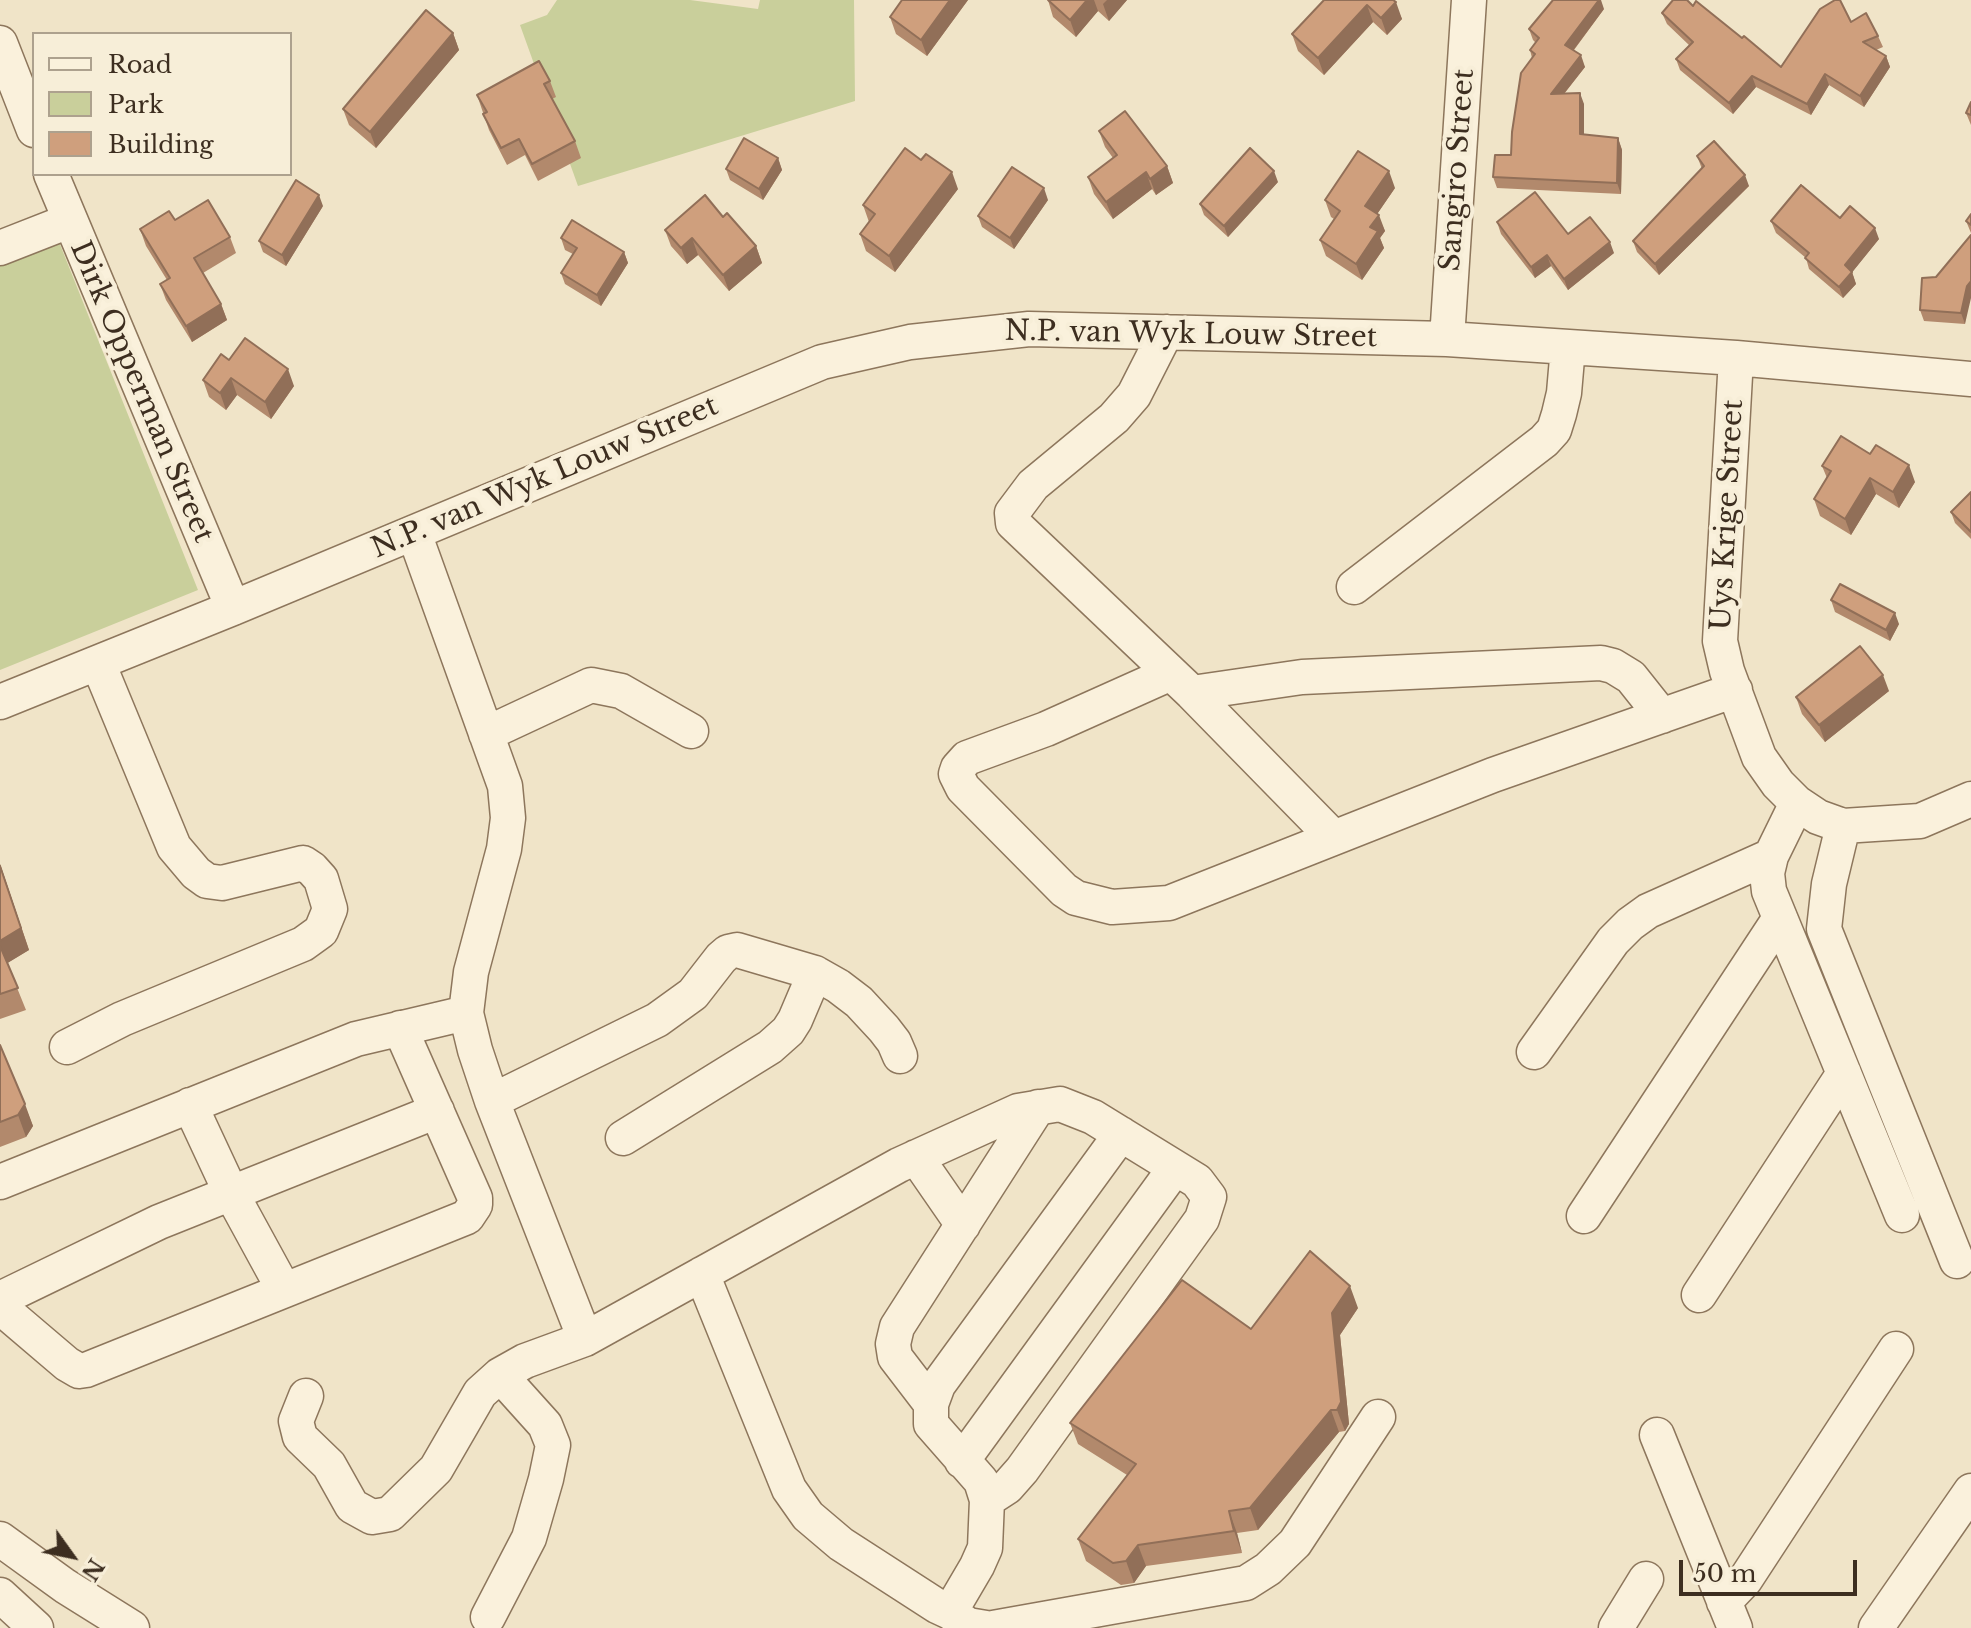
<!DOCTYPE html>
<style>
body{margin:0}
#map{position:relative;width:1971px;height:1628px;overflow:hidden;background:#f0e4c8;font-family:"Libre Baskerville",serif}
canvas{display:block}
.legend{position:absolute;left:32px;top:32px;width:260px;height:144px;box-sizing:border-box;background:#f7eed8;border:2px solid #ada18e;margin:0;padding:10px 14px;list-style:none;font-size:24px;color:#3d2e20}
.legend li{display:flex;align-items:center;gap:16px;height:40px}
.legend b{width:40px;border:2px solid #ada18e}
.north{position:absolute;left:32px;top:1516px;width:80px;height:80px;-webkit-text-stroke:6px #f7eed8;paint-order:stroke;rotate:123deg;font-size:22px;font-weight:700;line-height:32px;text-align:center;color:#3d2e20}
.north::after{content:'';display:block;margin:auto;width:28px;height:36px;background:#3d2e20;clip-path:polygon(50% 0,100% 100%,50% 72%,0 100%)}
.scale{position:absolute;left:1679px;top:1560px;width:178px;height:36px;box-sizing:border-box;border:4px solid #3d2e20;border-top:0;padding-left:10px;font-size:24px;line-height:28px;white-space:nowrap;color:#3d2e20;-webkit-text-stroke:6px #f7eed8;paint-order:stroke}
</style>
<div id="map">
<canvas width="1971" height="1628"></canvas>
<ul class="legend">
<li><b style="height:10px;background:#faf1dc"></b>Road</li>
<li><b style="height:22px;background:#c9cf9b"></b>Park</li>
<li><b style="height:22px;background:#cf9f7d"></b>Building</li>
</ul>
<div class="north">N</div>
<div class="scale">50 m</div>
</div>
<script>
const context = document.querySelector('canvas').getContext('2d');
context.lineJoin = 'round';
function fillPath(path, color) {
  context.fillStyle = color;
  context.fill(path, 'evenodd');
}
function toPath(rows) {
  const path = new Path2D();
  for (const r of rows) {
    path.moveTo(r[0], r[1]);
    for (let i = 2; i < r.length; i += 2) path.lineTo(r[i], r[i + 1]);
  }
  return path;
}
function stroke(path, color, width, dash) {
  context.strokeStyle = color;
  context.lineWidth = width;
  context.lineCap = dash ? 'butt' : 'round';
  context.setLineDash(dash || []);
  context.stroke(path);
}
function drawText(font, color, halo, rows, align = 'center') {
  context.font = font + ' "Libre Baskerville",serif';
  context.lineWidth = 8;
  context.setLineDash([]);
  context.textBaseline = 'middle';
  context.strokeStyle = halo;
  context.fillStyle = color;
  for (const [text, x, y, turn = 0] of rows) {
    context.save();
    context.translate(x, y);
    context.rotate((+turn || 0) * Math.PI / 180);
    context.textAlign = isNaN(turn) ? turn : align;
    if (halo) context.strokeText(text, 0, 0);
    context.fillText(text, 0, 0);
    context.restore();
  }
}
fillPath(toPath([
 [557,0,690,0,758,9,760,0,854,0,855,101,578,186,520,25,547,15],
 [59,242,198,590,0,670,0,264]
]), '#c9cf9b');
const minor = toPath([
 [0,43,34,130],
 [51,174,233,608],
 [0,248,69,221],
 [1166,332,1134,395,1114,418,1033,485,1012,513,1013,523,1192,693,1332,836],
 [1447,339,1469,0],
 [1736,358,1720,641,1727,671,1759,757,1778,784,1797,803,1818,817,1843,826,1920,821,1971,799],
 [414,533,505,786,508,818,504,849,471,972,466,1013,475,1050,492,1101,585,1339],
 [1354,587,1544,441,1554,430,1559,414,1564,393,1568,347],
 [1171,673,1046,729,967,758,958,768,956,774,963,788,1064,890,1076,898,1112,907,1169,903,1493,775,1735,690],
 [1192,693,1302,677,1601,663,1613,666,1631,677,1662,716],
 [0,702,233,608,822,362,910,342,1029,329,1447,339,1736,358,1971,379],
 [486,734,591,685,621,691,691,731],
 [1797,803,1771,856,1767,873,1769,891,1902,1215],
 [1843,826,1829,884,1824,929,1957,1261],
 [67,1047,122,1019,303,944,321,931,330,909,321,879,312,869,303,863,222,883,207,881,196,873,174,847,98,663],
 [1534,1052,1613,941,1630,924,1648,911,1771,856],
 [492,1101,657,1020,693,994,721,958,728,952,737,950,815,973,838,986,859,1002,884,1029,894,1042,900,1056],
 [190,1105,231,1193,284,1290],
 [623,1138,770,1047,788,1031,795,1020,815,973],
 [916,1157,963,1225],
 [0,1182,356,1039,466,1013],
 [1584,1216,1780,918],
 [702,1274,789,1489,808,1516,841,1544,937,1606,950,1612,968,1625,986,1628],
 [1699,1295,1844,1073],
 [0,1299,159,1222,437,1111],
 [0,1307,67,1364,79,1371,86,1370,467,1217,475,1205,475,1198,400,1028],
 [306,1396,296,1421,300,1437,329,1465,352,1506,372,1517,390,1514,436,1469,480,1393,500,1375,525,1361,585,1339,899,1165,1018,1111,1060,1104,1093,1117,1197,1181,1209,1197,1202,1219,1022,1470,1007,1487,987,1500],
 [931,1404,895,1357,893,1344,897,1327,1038,1107],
 [1657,1435,1735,1628],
 [962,1461,1175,1168],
 [0,1539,65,1586,132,1628],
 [0,1595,36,1628],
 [1724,1602,1745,1580,1896,1349],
 [950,1612,977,1566,985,1548,987,1500,981,1481,931,1424,931,1404,938,1385,1121,1134],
 [488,1617,529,1538,546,1479,553,1445,545,1425,500,1375],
 [993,1628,1246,1583,1268,1569,1295,1543,1378,1417],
 [1616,1628,1646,1579],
 [1876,1628,1971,1491]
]);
stroke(minor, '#8d765c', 37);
stroke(minor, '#faf1dc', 34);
fillPath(toPath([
 [902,0,968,0,927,56,896,34,890,17],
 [1048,0,1127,0,1109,21,1098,11,1076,37,1053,17],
 [1324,0,1393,0,1402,19,1387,35,1373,22,1324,75,1298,51,1292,34],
 [1693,6,1742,38,1781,67,1851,22,1878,36,1883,47,1876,50,1886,56,1890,67,1864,107,1829,85,1811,115,1756,87,1733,114,1680,70,1676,59,1689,45,1667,24,1662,13],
 [1604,9,1574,50,1585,67,1564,94,1584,104,1584,135,1618,138,1622,150,1621,194,1497,188,1493,177,1511,155,1532,58,1530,50,1536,43,1533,40,1529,29],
 [453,33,459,50,376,148,349,125,343,109],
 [550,81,556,97,552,99,575,141,581,158,538,181,525,155,507,165,489,130,477,95],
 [1971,102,1971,125,1966,113],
 [1099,131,1167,166,1173,183,1156,195,1152,189,1113,219,1094,194,1088,177,1113,158,1105,147],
 [1697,156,1749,186,1659,275,1637,252,1633,241,1702,169],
 [778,158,782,170,763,200,730,180,726,169],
 [1278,182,1228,237,1204,215,1200,204],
 [1395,188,1377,214,1385,231,1380,238,1384,248,1362,280,1326,256,1320,240,1334,219,1331,217,1325,200],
 [958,189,895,272,866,251,860,234,869,222,863,205],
 [1048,200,1014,249,982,227,978,216],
 [323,206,286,266,263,252,259,241],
 [1971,214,1971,233,1966,221],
 [723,217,756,246,762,263,729,291,698,255,687,264,671,246,665,230],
 [1840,218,1879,239,1852,272,1856,284,1843,298,1809,269,1806,258,1776,233,1771,221],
 [175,220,230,237,236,253,203,273,221,304,227,320,192,342,166,300,160,284,167,280,146,246,140,229],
 [1497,222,1568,234,1614,253,1568,290,1551,266,1535,278,1501,234],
 [1971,235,1965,324,1924,321,1920,310,1936,277],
 [561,238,624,252,628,263,601,306,565,284,561,273,573,254,565,250],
 [229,360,294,386,271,419,237,395,226,410,209,397,203,380],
 [1822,466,1915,482,1899,508,1876,494,1851,535,1820,516,1814,499,1827,478],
 [1971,492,1971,539,1955,523,1951,512],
 [1831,600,1899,624,1890,641,1835,612],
 [1889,691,1825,742,1802,714,1796,697],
 [0,864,29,950,7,963,26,1010,0,1019],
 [0,1045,33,1126,26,1137,0,1147],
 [1358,1308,1340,1335,1349,1424,1345,1431,1339,1432,1258,1530,1237,1533,1242,1553,1146,1566,1134,1583,1121,1585,1086,1561,1078,1539,1127,1475,1078,1444,1070,1423,1251,1329]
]), '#b2896c');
fillPath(toPath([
 [950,0,968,0,927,56,921,40],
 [1087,0,1094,0,1098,11,1076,37,1070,20],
 [1107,0,1127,0,1109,21,1103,4],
 [1599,0,1601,0,1604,9,1569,56,1565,45],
 [1396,2,1402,19,1387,35,1381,18],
 [1367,5,1373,22,1324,75,1318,58],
 [453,33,459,50,376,148,370,132],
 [1581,55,1585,67,1555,105,1551,94],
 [1886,56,1890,67,1864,107,1860,96],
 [1825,74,1829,85,1811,115,1807,104],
 [1752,76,1756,87,1733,114,1729,103],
 [1580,93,1584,104,1584,145,1580,134],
 [1618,138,1622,150,1621,194,1617,183],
 [778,158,782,170,763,200,759,189],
 [1167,166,1173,183,1156,195,1150,179],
 [1274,171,1278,182,1228,237,1224,226],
 [1389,171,1395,188,1371,223,1365,206],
 [952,172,958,189,895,272,889,256],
 [1146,172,1152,189,1113,219,1106,202],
 [1745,175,1749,186,1659,275,1655,264],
 [1044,188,1048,200,1014,249,1010,238],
 [319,195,323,206,286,266,282,255],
 [1379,215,1385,231,1380,238,1384,248,1362,280,1356,264,1370,227],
 [1875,228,1879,239,1850,275,1852,272,1856,284,1843,298,1839,287,1845,265],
 [692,238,698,255,687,264,681,248],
 [1610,242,1614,253,1568,290,1564,279],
 [756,246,762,263,729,291,723,275],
 [624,252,628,263,601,306,597,295],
 [1547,255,1551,266,1535,278,1531,267],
 [1971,281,1971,298,1965,324,1961,313,1967,286],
 [221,304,227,320,192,342,186,326],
 [288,369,294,386,271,419,265,402],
 [231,378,237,395,226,410,220,393],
 [1909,465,1915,482,1899,508,1893,492],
 [1870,478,1876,494,1851,535,1845,519],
 [1895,613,1899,624,1890,641,1886,630],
 [1883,675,1889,691,1825,742,1819,725],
 [0,864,29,950,6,964,0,947],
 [25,1104,33,1126,26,1137,18,1115],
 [1350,1286,1358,1308,1340,1335,1349,1424,1345,1431,1337,1410,1332,1313],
 [1331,1410,1339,1432,1258,1530,1250,1508],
 [1229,1511,1237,1533,1242,1553,1234,1531],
 [1138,1545,1146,1566,1134,1583,1126,1561]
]), '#916f58');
const building = toPath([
 [902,0,950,0,921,40,890,17,902,0],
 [1048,0,1087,0,1070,20,1048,0],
 [1324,0,1393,0,1396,2,1381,18,1367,5,1318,58,1292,34,1324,0],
 [1553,0,1599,0,1565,45,1581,55,1551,94,1580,93,1580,134,1618,138,1617,183,1493,177,1495,155,1511,155,1512,132,1521,73,1535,54,1530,50,1539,38,1529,29,1553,0],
 [1673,0,1687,0,1693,6,1696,1,1742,38,1744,36,1781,67,1820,9,1835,0,1840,0,1851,22,1866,13,1878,36,1863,42,1886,56,1860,96,1825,74,1807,104,1752,76,1729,103,1676,59,1693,42,1662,13,1673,0],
 [426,10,453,33,370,132,343,109,426,10],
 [539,61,550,81,544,84,575,141,532,164,519,139,501,148,483,114,487,112,477,95,539,61],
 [1971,102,1971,115,1966,113,1971,102],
 [1125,111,1167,166,1150,179,1146,172,1106,202,1088,177,1117,155,1099,131,1125,111],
 [744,138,778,158,759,189,726,169,744,138],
 [1714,141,1745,175,1655,264,1633,241,1704,166,1697,156,1714,141],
 [905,148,921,160,926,154,952,172,889,256,860,234,875,214,863,205,905,148],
 [1250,148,1274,171,1224,226,1200,204,1250,148],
 [1358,151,1389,171,1365,206,1379,215,1370,227,1378,231,1356,264,1320,240,1340,211,1325,200,1358,151],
 [1012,167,1044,188,1010,238,978,216,1012,167],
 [296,180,319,195,282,255,259,241,296,180],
 [1801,185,1840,218,1850,206,1875,228,1845,265,1852,272,1839,287,1805,258,1809,253,1771,221,1801,185],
 [1535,192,1568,234,1590,217,1610,242,1564,279,1547,255,1531,267,1497,222,1535,192],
 [705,195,723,217,727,213,756,246,723,275,692,238,681,248,665,230,705,195],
 [208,200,230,237,194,258,221,304,186,326,160,284,170,278,140,229,169,211,175,220,208,200],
 [1971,214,1971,225,1966,221,1971,214],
 [572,220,624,252,597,295,561,273,577,248,561,238,572,220],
 [1971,235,1971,281,1967,286,1961,313,1920,310,1922,278,1936,277,1971,235],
 [245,338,288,369,265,402,231,378,220,393,203,380,221,354,229,360,245,338],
 [1841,436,1870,454,1876,445,1909,465,1893,492,1870,478,1845,519,1814,499,1831,471,1822,466,1841,436],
 [1971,492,1971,532,1951,512,1971,492],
 [1840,584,1895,613,1886,630,1831,600,1840,584],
 [1860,646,1883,675,1819,725,1796,697,1860,646],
 [0,866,21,928,0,941,0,866],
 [0,946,18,988,0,994,0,946],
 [0,1045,25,1104,18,1115,0,1122,0,1045],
 [1310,1251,1350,1286,1332,1313,1341,1402,1337,1410,1331,1410,1250,1508,1229,1511,1234,1531,1138,1545,1126,1561,1113,1563,1078,1539,1136,1464,1070,1423,1182,1280,1251,1329,1310,1251]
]);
fillPath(building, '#cf9f7d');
stroke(building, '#916f58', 2);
drawText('28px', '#3d2e20', '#f7eed8', [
 ["Sangiro Street",1458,170,-86],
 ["N.P. van Wyk Louw Street",1191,335,1],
 ["Dirk Opperman Street",141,392,67],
 ["N.P. van Wyk Louw Street",545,478,-23],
 ["Uys Krige Street",1728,515,-87]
]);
</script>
